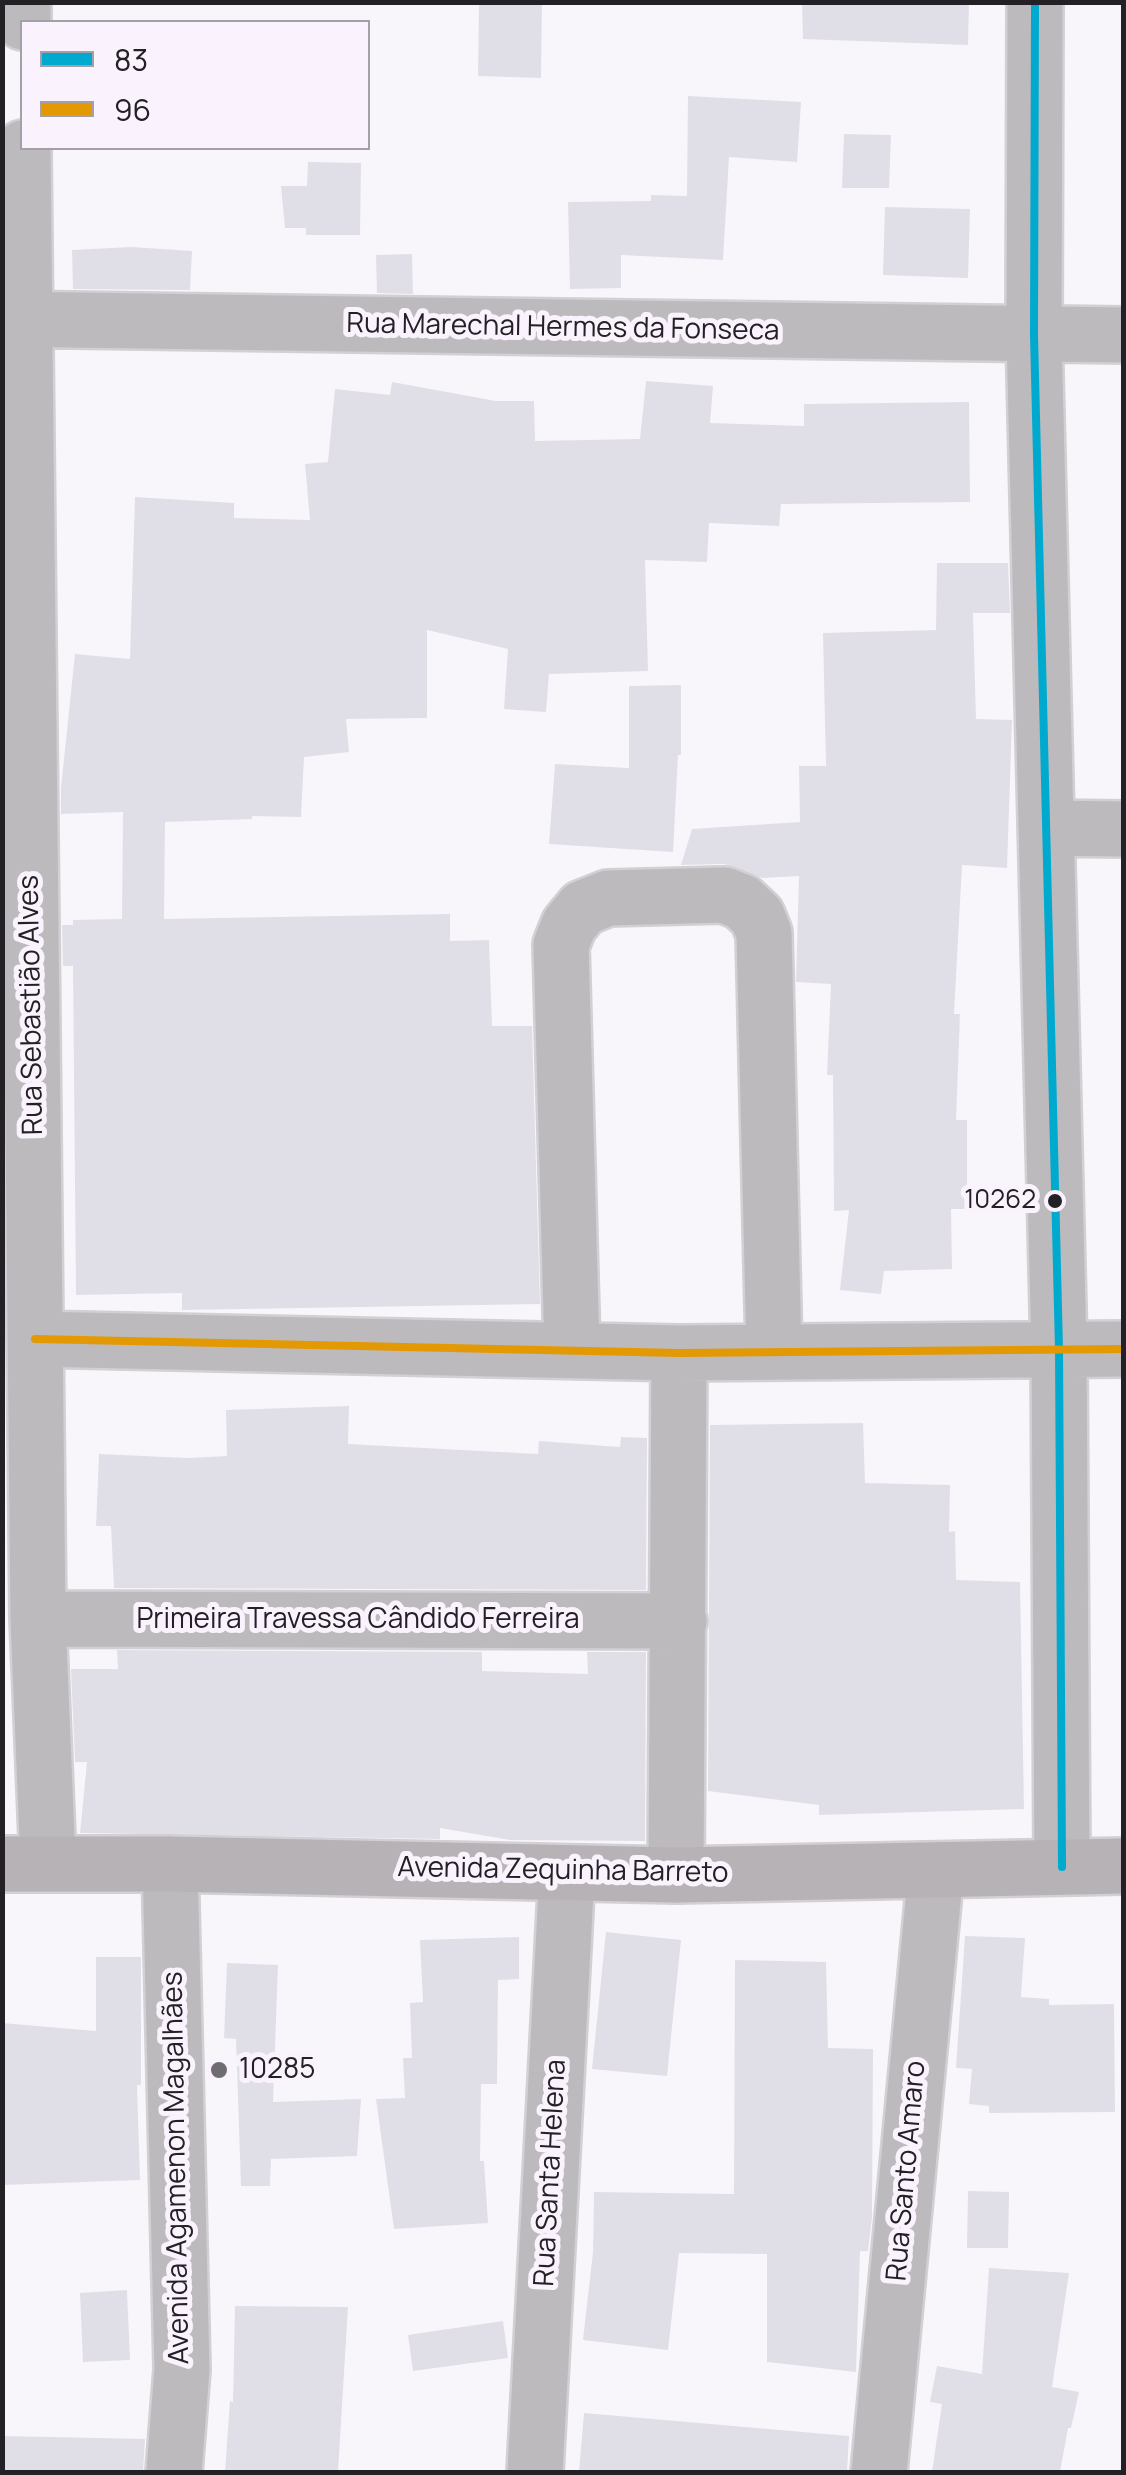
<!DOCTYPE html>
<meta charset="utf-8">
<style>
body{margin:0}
#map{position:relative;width:1126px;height:2475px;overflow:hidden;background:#f9f6fb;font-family:Manrope,sans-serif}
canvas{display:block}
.frame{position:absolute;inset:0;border:5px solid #232026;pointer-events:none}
.legend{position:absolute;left:20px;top:20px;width:350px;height:130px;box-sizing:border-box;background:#faf3fe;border:2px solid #a49fa8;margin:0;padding:12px 18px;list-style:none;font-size:30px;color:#232026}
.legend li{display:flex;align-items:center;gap:20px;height:50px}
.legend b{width:50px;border:2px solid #a49fa8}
</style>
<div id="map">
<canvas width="1126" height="2475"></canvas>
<div class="frame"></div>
<ul class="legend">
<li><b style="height:12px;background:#00a9ce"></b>83</li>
<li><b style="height:12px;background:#e29904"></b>96</li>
</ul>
</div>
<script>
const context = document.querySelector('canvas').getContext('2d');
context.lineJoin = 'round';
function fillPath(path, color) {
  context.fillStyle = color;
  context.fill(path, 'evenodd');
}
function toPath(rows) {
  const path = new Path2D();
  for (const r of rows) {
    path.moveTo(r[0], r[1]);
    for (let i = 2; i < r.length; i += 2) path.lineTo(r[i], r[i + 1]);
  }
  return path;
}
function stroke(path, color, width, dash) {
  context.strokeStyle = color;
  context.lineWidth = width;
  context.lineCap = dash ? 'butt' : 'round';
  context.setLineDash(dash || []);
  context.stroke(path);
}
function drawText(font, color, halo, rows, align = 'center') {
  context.font = font + ' Manrope,sans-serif';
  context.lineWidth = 10;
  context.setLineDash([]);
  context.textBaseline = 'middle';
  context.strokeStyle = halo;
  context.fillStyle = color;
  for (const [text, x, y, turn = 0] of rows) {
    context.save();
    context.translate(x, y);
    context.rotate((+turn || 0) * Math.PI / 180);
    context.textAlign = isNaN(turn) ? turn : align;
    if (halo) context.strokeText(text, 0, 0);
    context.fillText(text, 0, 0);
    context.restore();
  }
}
fillPath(toPath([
 [479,2,542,2,541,78,478,76],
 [802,2,969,2,968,45,803,39],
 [688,96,801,102,797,162,729,157,723,260,621,255,621,288,570,289,568,202,651,201,651,195,687,196],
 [844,134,891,135,889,188,842,188],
 [308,162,361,163,360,235,306,235,306,228,285,228,281,186,307,186],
 [885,207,970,209,968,278,883,275],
 [131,247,192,251,190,290,73,289,72,250],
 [412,254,413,294,377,293,376,255],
 [646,381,713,386,710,423,804,426,804,404,969,402,970,502,781,504,779,526,709,523,707,562,645,560,648,671,549,674,546,712,504,709,508,649,427,630,427,718,346,719,349,752,304,757,301,817,252,816,252,819,165,822,164,919,450,914,450,941,489,940,492,1026,532,1026,540,1304,182,1310,182,1293,76,1295,73,966,63,966,62,925,73,925,73,920,122,919,123,812,61,814,61,788,75,654,130,659,135,497,234,503,234,518,310,520,305,464,328,462,335,389,390,395,392,382,496,401,534,401,535,441,640,439],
 [937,563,1008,563,1010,613,973,613,976,719,1012,720,1007,868,962,865,954,1014,960,1014,956,1120,967,1120,967,1209,951,1209,952,1269,884,1271,881,1294,840,1290,849,1210,834,1211,833,1075,827,1075,831,984,796,982,799,876,762,878,724,864,681,865,692,829,800,822,799,766,826,766,823,633,936,630],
 [681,685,681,755,678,755,673,852,549,844,555,764,629,768,629,686],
 [349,1406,348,1444,538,1454,539,1441,620,1447,621,1437,647,1438,646,1590,114,1588,111,1526,96,1526,99,1454,188,1458,227,1456,226,1410],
 [863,1423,865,1483,950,1485,949,1532,955,1531,956,1580,1020,1582,1024,1809,819,1815,819,1805,708,1791,710,1425],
 [117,1650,482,1652,482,1671,588,1674,587,1652,646,1652,645,1841,510,1840,440,1828,440,1839,80,1833,87,1762,75,1762,71,1669,118,1669],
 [606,1932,681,1940,667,2076,592,2069],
 [965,1936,1025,1938,1021,1997,1049,1999,1049,2005,1114,2004,1115,2112,989,2113,989,2106,969,2104,972,2069,956,2068],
 [519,1937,519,1979,498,1980,497,2084,481,2084,480,2161,484,2161,488,2223,394,2229,376,2099,405,2098,403,2058,412,2058,410,2003,423,2002,420,1940],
 [96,1957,141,1957,141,2085,137,2085,140,2180,2,2185,2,2023,96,2031],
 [735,1960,826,1962,828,2048,873,2049,872,2217,868,2251,860,2251,856,2372,767,2362,767,2254,679,2253,668,2350,583,2340,593,2252,594,2192,734,2194],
 [227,1963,278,1965,273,2102,361,2099,357,2156,271,2159,270,2186,241,2186,236,2039,224,2038],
 [968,2191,1009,2192,1008,2248,967,2248],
 [989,2268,1069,2273,1052,2387,1079,2392,1071,2428,1068,2428,1060,2472,932,2472,942,2404,930,2402,937,2366,982,2374],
 [127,2290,130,2360,83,2362,80,2293],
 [235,2306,348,2307,338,2472,225,2472,230,2401,233,2402],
 [503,2321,508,2358,413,2371,408,2335],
 [584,2413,849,2436,847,2472,579,2472],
 [2,2436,145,2439,143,2472,2,2472]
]), '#e0dfe8');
const minor = toPath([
 [23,2,23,22],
 [1035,2,1034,335,1059,1349,1062,1867],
 [23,148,38,1619,48,1862],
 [2,319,1124,335],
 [1047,828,1124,829],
 [35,1339,679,1353,1124,1349],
 [572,1350,561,945,569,925,583,908,608,898,724,895,742,902,757,916,764,933,774,1351],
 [38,1619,679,1621],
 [170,1864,182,2369,174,2472],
 [676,1875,679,1353],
 [535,2472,567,1873],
 [879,2472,936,1870]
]);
const major = toPath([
 [2,1864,170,1864,676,1875,1124,1866]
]);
stroke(minor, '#d2d0d4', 60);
stroke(major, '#d2d0d4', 60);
stroke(minor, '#bdbabd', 55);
stroke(major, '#b6b2b5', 55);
stroke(toPath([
 [1035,2,1034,335,1059,1349,1062,1867]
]), '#00a9ce', 8);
stroke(toPath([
 [35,1339,679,1353,1124,1349]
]), '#e29904', 8);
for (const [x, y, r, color] of [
 [1055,1201,9,"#232026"],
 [219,2070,10,"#6e6b71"]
]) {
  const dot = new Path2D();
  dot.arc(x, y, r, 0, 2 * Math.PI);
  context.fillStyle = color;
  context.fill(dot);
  stroke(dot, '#faf3fe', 4);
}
drawText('26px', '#232026', '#faf3fe', [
 ["10262",1036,1201]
], 'right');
drawText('28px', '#232026', '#faf3fe', [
 ["Rua Marechal Hermes da Fonseca",563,328,1],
 ["Rua Sebastião Alves",32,1005,-91],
 ["Primeira Travessa Cândido Ferreira",358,1620],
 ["Avenida Zequinha Barreto",563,1871,1],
 ["Avenida Agamenon Magalhães",177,2168,-91],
 ["Rua Santo Amaro",907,2171,-85],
 ["Rua Santa Helena",551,2173,-87]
]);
drawText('28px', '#232026', '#faf3fe', [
 ["10285",239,2070]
], 'left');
</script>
